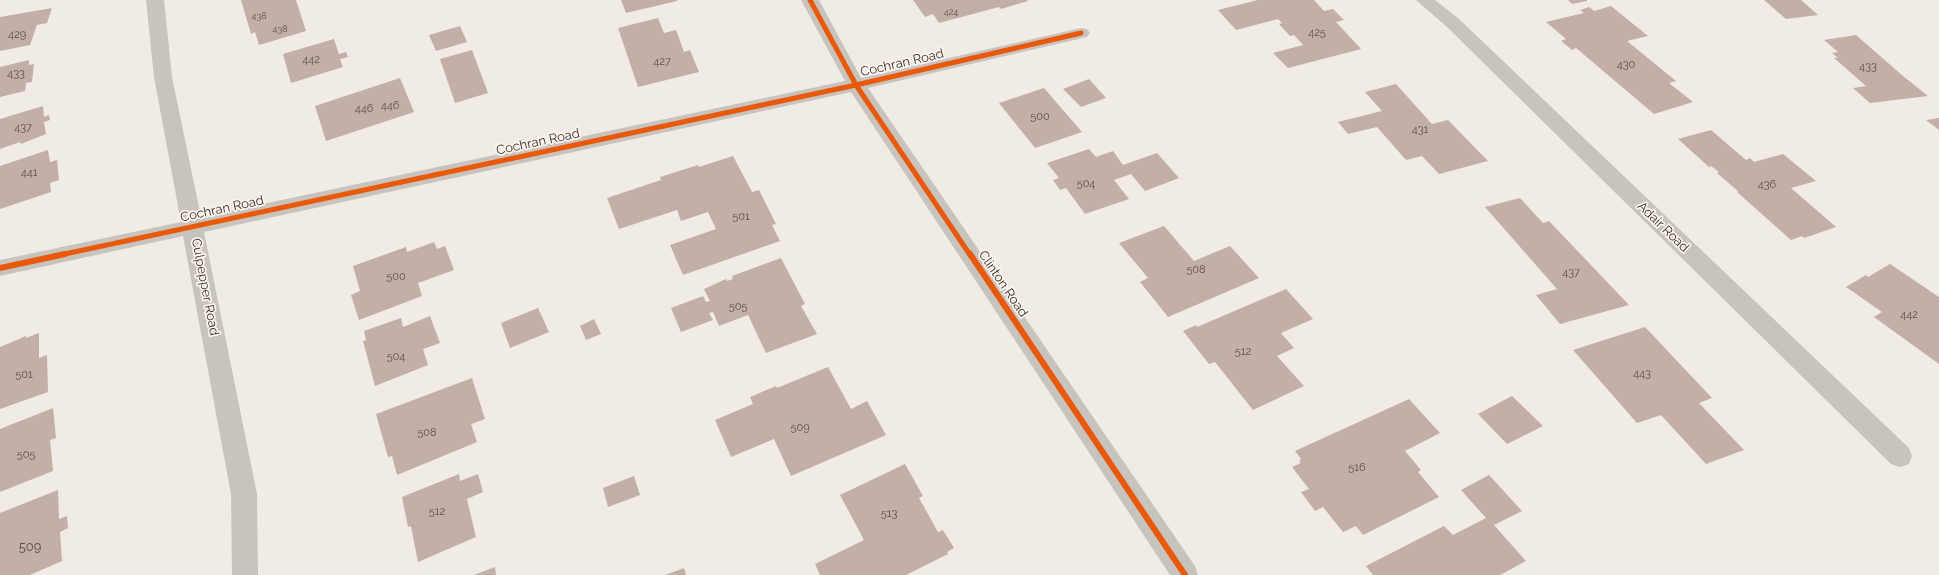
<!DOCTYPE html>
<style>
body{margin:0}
canvas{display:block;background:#f0ebe5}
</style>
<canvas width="1939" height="575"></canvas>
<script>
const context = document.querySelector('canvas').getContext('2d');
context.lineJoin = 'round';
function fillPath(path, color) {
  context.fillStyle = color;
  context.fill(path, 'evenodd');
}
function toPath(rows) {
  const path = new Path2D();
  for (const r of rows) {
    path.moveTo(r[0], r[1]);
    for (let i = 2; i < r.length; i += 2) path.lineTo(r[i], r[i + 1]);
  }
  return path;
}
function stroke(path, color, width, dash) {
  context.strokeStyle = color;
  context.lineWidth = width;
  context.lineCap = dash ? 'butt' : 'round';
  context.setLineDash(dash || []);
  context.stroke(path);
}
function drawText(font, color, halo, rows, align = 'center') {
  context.font = font + ' Raleway,sans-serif';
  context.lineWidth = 3.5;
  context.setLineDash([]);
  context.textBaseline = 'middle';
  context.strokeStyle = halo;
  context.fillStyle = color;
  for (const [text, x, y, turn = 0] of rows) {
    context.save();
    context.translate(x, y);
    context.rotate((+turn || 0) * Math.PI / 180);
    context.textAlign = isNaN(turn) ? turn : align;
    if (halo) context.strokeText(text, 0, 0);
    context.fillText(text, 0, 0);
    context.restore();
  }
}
fillPath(toPath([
 [241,0,296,0,306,31,259,45,255,32,251,34],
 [621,0,677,0,677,1,626,13],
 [913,0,1027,0,1028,1,1001,9,999,7,939,23,933,14,925,17],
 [1258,0,1314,0,1324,11,1333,9,1344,20,1336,22,1361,49,1288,68,1273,53,1303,45,1294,35,1290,36,1279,24,1282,23,1278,19,1236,30,1218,10],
 [1568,0,1587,0,1587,1,1572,4],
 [1764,0,1801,0,1818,15,1786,19],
 [1611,6,1648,36,1627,41,1676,81,1669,83,1693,102,1654,114,1576,48,1572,50,1561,41,1566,39,1546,22,1584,13,1580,10,1589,7,1594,11],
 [52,8,47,23,37,25,30,45,0,51,0,17],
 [658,18,664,33,676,30,684,52,690,50,699,72,638,87,618,28],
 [460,26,467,42,436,51,429,35],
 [1856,35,1903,76,1928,96,1870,103,1853,88,1866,86,1834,58,1838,58,1832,53,1838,52,1824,40],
 [334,39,339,54,346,52,348,57,340,59,343,67,291,83,283,54],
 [472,50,488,93,455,103,440,59],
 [29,60,29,65,34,64,32,82,26,83,25,91,0,97,0,67],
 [400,78,414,112,326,141,315,106],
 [1089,79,1106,98,1081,107,1063,89],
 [1396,84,1432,124,1448,120,1488,161,1439,174,1422,156,1406,160,1377,127,1348,134,1338,122,1382,111,1365,92],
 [1044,88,1082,132,1035,148,999,103],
 [43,106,44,117,49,115,50,120,44,122,46,134,21,144,20,142,0,149,0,119],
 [1939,118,1939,130,1926,120],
 [1711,130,1746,160,1750,158,1754,162,1783,154,1816,181,1791,188,1836,227,1804,238,1802,236,1791,240,1737,192,1738,191,1717,173,1719,172,1711,166,1709,167,1678,139],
 [1089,149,1096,157,1113,151,1123,165,1157,153,1179,178,1145,191,1131,174,1114,180,1129,199,1085,214,1066,188,1060,190,1053,180,1059,178,1047,163],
 [48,150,50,162,57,160,59,180,50,183,51,192,0,209,0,166],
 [733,156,752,192,759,190,776,224,772,225,780,241,683,275,670,245,716,229,708,212,681,221,677,210,619,229,607,198,661,180,660,177,698,165,699,167],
 [1520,198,1543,223,1549,221,1629,305,1560,324,1536,295,1557,289,1485,207],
 [1164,226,1194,261,1230,246,1259,278,1168,317,1140,282,1148,278,1119,243],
 [434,242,437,249,445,246,454,270,418,283,422,296,359,320,351,295,360,291,353,266,406,247,407,252],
 [781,258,805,304,801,306,817,334,766,353,748,315,719,326,713,312,709,313,713,320,681,332,671,308,703,296,706,302,710,301,704,289,726,279,727,281,733,279,732,276],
 [1890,264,1939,297,1939,364,1874,317,1882,312,1846,287,1866,275,1868,277],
 [1286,289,1313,319,1281,333,1294,348,1277,356,1304,386,1253,410,1215,362,1209,364,1183,331,1196,325,1197,327],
 [538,308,549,332,510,348,501,323],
 [430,316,440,343,423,349,428,365,375,386,363,341,366,340,364,331,401,318,403,327],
 [594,319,601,334,586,340,580,326],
 [1645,327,1712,398,1699,403,1744,450,1706,464,1661,415,1637,423,1573,350],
 [39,333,39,358,47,355,48,392,0,409,0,347,26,336,26,338],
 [828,367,851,409,867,401,886,435,791,476,774,439,731,457,715,420,753,404,750,397,776,386,777,388],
 [472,378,485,419,471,424,477,442,397,475,392,456,388,457,376,414],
 [1512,396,1543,426,1507,444,1478,414],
 [1409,399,1440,433,1405,451,1421,470,1418,472,1439,497,1363,535,1356,526,1343,532,1323,507,1315,511,1301,492,1309,489,1292,467,1301,463,1299,461,1301,459,1295,451],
 [53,408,56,438,50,440,53,471,0,492,0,429],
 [905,464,923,496,919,498,938,532,943,530,954,548,947,552,948,554,906,575,820,575,815,564,864,540,840,495],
 [459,474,460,481,478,474,483,492,467,499,476,537,418,562,411,526,408,527,402,497],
 [1489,475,1522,511,1494,525,1526,561,1500,575,1373,575,1366,566,1444,526,1453,535,1486,518,1461,490],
 [634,476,640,495,608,507,603,488],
 [58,490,59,519,67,516,68,528,60,532,62,561,30,575,0,575,0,513],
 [495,567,496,575,474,575],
 [684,568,686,575,665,575]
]), '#c3afa7');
fillPath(toPath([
 [146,0,164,0,172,77,201,217,845,81,801,0,819,0,861,78,1081,28,1087,29,1090,33,1087,37,868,88,1195,566,1198,575,1170,575,851,92,204,232,257,494,258,575,232,575,231,494,183,236,0,276,0,260,181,222,154,77,146,0],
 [1416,0,1435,0,1459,19,1909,448,1912,456,1909,464,1900,467,1891,464,1447,27,1416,0]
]), '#c9c3be');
stroke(toPath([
 [810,0,856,85,970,255],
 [60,255,856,85,1081,33]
]), '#e8590c', 5);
stroke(toPath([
 [970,254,1185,575],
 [0,268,65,254]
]), '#e8590c', 6);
drawText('9px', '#5d504a', null, [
 ["424",951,12],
 ["438",259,16],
 ["438",280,29]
]);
drawText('11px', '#5d504a', null, [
 ["425",1317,33],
 ["429",17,35],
 ["442",311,60],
 ["427",662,62],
 ["430",1626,65],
 ["433",1868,67],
 ["433",16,74],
 ["446",390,106],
 ["446",364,109],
 ["500",1040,117],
 ["437",23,128],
 ["431",1420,130],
 ["441",29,173],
 ["504",1086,184],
 ["436",1767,185],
 ["501",741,217],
 ["508",1196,270],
 ["437",1571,273],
 ["500",396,277],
 ["505",738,307],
 ["442",1909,315],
 ["512",1243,352],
 ["504",396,357],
 ["443",1642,374],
 ["501",24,375],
 ["509",800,428],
 ["508",427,433],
 ["505",26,455],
 ["516",1357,468],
 ["512",437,512],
 ["513",889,514]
]);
drawText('13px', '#3b302b', '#fbf5ee', [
 ["Cochran Road",902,63,-13],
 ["Cochran Road",538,142,-12],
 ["Cochran Road",222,209,-12],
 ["Adair Road",1663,227,44],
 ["Clinton Road",1003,284,56],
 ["Culpepper Road",205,287,79]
]);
drawText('13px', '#5d504a', null, [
 ["509",30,547]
]);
</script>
